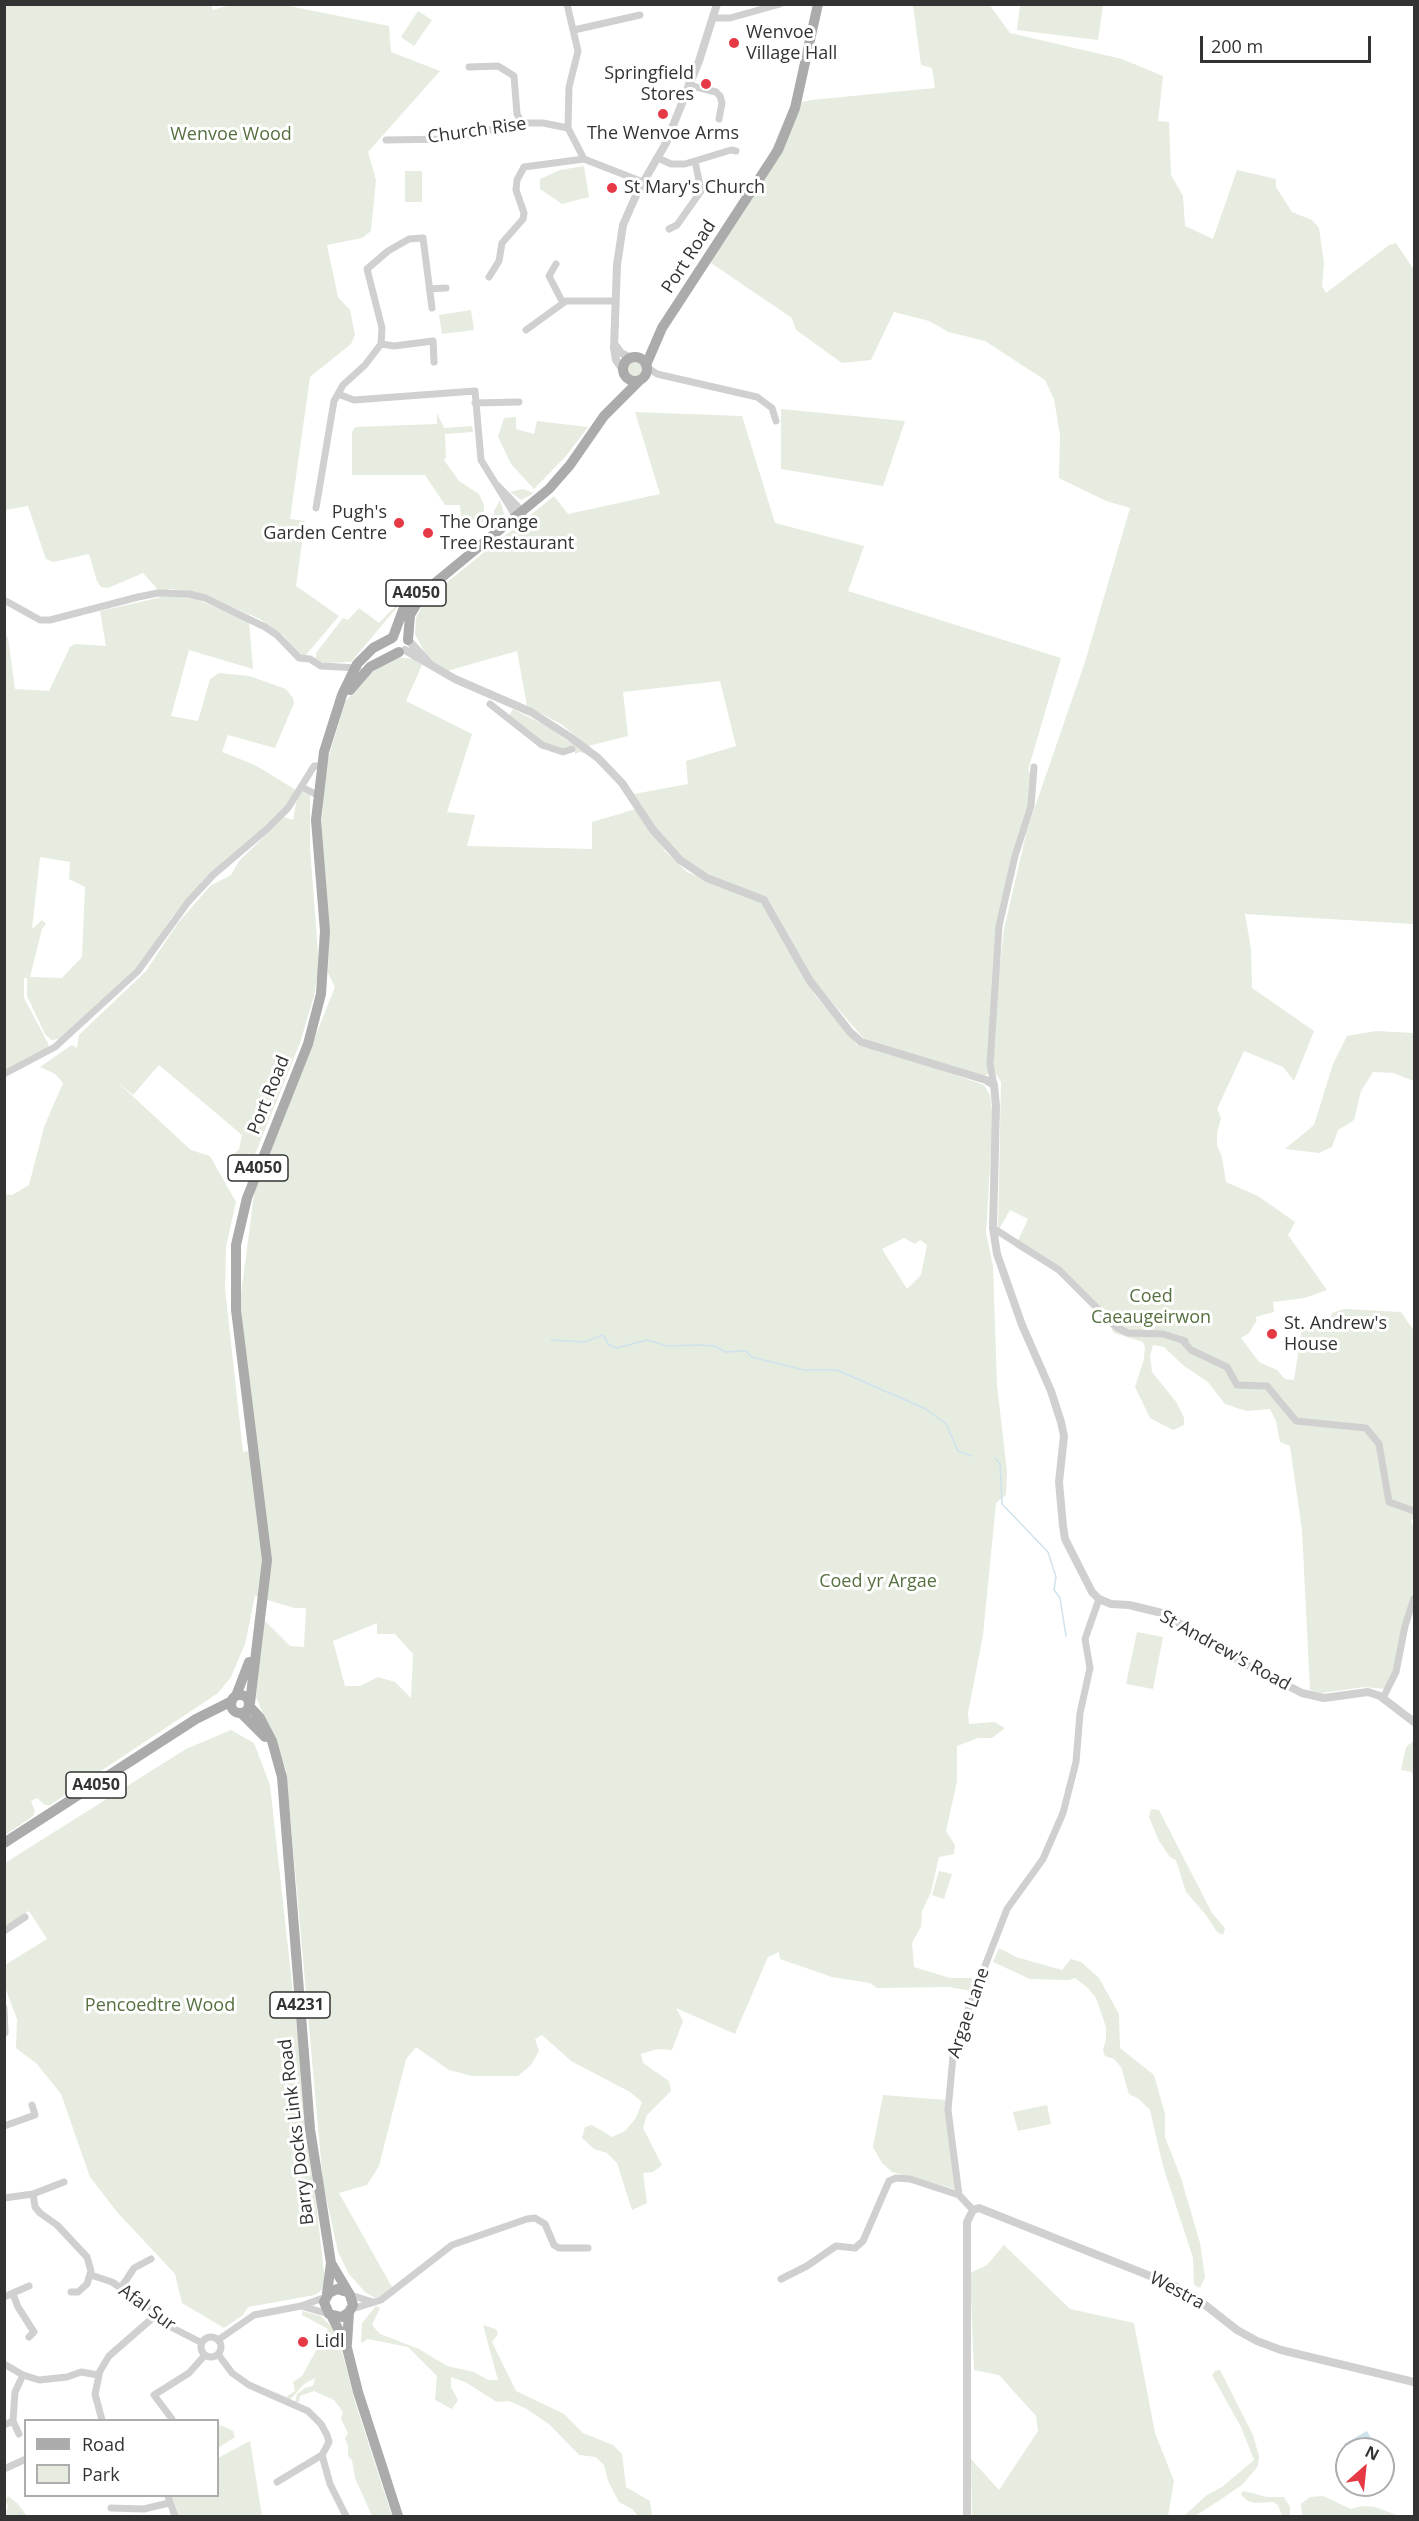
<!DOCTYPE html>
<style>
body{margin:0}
#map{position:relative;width:1419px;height:2521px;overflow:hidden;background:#fff;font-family:"Open Sans",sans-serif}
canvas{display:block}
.frame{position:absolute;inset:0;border:6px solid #333;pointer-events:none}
.legend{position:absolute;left:24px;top:2419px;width:195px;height:78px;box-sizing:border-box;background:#fff;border:2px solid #adadad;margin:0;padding:8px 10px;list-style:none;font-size:18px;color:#333}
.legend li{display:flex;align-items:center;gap:12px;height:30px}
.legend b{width:30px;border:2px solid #adadad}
.north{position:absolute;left:1335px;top:2437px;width:60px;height:60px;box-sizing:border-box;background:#fff;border:2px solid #adadad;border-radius:50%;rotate:27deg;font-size:16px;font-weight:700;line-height:24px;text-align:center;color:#333}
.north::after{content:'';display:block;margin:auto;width:21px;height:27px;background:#e63946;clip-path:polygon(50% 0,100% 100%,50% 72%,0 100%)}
.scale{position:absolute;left:1200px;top:36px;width:171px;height:27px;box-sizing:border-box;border:3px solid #333;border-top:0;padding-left:8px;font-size:18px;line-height:21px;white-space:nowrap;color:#333;-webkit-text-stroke:4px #fff;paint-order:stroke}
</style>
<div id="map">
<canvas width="1419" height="2521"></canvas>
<div class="frame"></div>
<ul class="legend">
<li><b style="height:8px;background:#ababab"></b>Road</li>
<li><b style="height:16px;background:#e6ecdf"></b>Park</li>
</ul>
<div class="north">N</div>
<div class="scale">200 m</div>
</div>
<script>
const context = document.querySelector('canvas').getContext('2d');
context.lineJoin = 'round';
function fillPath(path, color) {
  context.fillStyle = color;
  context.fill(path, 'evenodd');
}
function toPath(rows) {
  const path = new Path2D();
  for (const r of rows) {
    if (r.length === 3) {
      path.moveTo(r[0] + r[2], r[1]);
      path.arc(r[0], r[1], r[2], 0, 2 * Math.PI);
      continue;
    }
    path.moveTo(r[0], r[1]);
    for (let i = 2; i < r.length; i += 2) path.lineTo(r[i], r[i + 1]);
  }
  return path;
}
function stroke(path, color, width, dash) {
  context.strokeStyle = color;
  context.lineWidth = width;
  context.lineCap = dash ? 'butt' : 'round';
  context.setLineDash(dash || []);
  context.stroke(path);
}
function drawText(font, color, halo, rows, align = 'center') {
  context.font = font + ' "Open Sans",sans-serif';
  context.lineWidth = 6;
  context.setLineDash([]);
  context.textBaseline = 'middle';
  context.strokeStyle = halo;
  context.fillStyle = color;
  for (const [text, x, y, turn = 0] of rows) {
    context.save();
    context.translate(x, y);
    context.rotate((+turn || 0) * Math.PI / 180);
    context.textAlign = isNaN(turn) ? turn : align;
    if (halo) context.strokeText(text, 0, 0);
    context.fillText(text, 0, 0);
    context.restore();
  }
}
fillPath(toPath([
 [211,4,213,10,230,5,284,5,389,26,391,52,440,71,368,152,376,180,371,231,362,238,327,245,338,297,350,310,355,335,351,344,310,377,290,519,305,521,296,586,339,616,305,656,300,656,283,635,260,619,204,595,172,589,159,591,143,573,108,588,101,587,97,581,89,554,53,562,46,559,28,506,5,510,4,5],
 [989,4,1010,33,1122,59,1163,76,1158,121,1169,122,1171,175,1183,196,1185,226,1213,239,1237,170,1276,179,1276,187,1292,212,1312,220,1319,228,1324,263,1322,286,1326,293,1389,245,1396,243,1414,270,1414,924,1245,914,1251,949,1252,988,1314,1031,1294,1081,1283,1067,1244,1051,1217,1109,1221,1118,1217,1133,1217,1145,1222,1157,1226,1182,1258,1196,1295,1222,1288,1235,1327,1290,1305,1298,1273,1302,1274,1312,1255,1317,1257,1320,1249,1333,1241,1338,1259,1362,1277,1370,1285,1379,1294,1380,1302,1328,1326,1327,1332,1313,1344,1309,1401,1312,1414,1331,1414,1518,1411,1521,1414,1529,1414,1589,1391,1678,1385,1689,1364,1687,1321,1693,1310,1690,1302,1530,1290,1446,1280,1442,1276,1421,1270,1409,1246,1411,1225,1404,1208,1382,1184,1366,1164,1347,1153,1345,1150,1356,1152,1372,1177,1403,1184,1418,1184,1425,1173,1430,1150,1418,1135,1387,1144,1359,1145,1347,1143,1342,1114,1333,1108,1322,1067,1278,1015,1247,1028,1219,1010,1210,998,1231,1001,1082,993,1069,994,1017,1004,929,1027,830,1085,662,1130,508,1106,501,1059,478,1060,435,1054,399,1045,380,985,341,949,332,929,321,894,312,871,360,842,363,796,330,792,318,705,259,761,174,791,105,811,100,935,88,932,68,921,65,913,5],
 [1020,5,1103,5,1098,40,1017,30],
 [418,11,432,20,414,46,401,37],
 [584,166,589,197,562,204,540,189,540,179,560,170],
 [405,171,422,171,422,202,405,202],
 [471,310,474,330,442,334,439,315],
 [635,368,8],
 [781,409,905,421,883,486,781,469],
 [635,412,742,416,775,523,864,546,848,591,1061,658,1028,770,1032,776,1030,802,999,925,988,1074,984,1076,866,1041,816,984,769,900,692,867,658,831,634,794,688,784,686,761,736,746,720,681,623,692,628,736,588,746,561,724,527,706,517,651,447,671,435,665,425,653,415,634,416,618,425,600,554,496,568,514,660,494],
 [437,413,444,428,472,426,473,432,445,434,446,458,444,460,459,481,479,494,484,505,483,522,461,519,460,505,445,505,425,475,352,475,352,432,355,427,437,424],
 [516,417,516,429,534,434,537,421,588,427,566,456,534,489,511,464,498,437,504,418],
 [523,489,534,493,521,500,510,492],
 [500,500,504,514,495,524,494,511],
 [415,586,351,662,324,663,316,659,316,653,343,618,348,620,359,608,379,623],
 [189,596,249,622,253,669,189,650,171,716,198,721,210,679,219,673,249,676,286,689,293,698,294,703,275,748,228,735,222,752,255,765,296,790,283,810,201,885,172,917,145,960,59,1039,51,1040,45,1034,27,996,27,978,24,978,24,998,49,1045,45,1051,4,1072,4,632,8,638,15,689,49,691,70,647,75,644,106,646,100,611,162,597],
 [40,857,70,862,69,879,85,887,82,957,62,978,30,977,42,929,46,924,42,920,32,929],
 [395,657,414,659,422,665,406,701,472,734,447,812,475,815,467,846,592,849,592,822,636,809,665,851,687,872,756,899,767,909,815,995,857,1045,904,1057,984,1085,990,1095,993,1118,986,1233,993,1266,997,1385,1007,1472,1006,1495,996,1503,983,1635,968,1713,969,1724,994,1722,1005,1728,992,1738,978,1738,957,1746,957,1781,946,1831,955,1845,954,1854,939,1857,931,1892,922,1911,921,1927,912,1943,914,1967,950,1978,972,1978,971,1991,949,1987,877,1988,870,1983,832,1977,780,1959,779,1952,768,1957,735,2034,676,2008,683,2021,672,2050,657,2049,641,2054,643,2063,669,2081,671,2091,647,2115,643,2128,662,2165,653,2172,643,2173,647,2203,632,2210,617,2163,607,2153,594,2149,582,2138,585,2127,592,2125,612,2137,625,2131,636,2118,642,2102,630,2092,571,2061,542,2035,535,2039,539,2051,531,2065,518,2076,472,2076,449,2070,416,2047,406,2059,379,2166,367,2185,339,2193,392,2287,382,2296,375,2298,365,2292,349,2274,338,2252,323,2183,286,1769,256,1697,264,1620,290,1646,304,1647,306,1608,294,1608,255,1596,245,1644,231,1677,218,1693,50,1805,45,1805,37,1798,31,1801,35,1811,33,1816,5,1835,4,1194,12,1195,29,1185,44,1127,63,1083,55,1074,40,1067,72,1045,77,1048,79,1035,146,971,178,923,210,886,231,875,239,861,284,817,293,820,297,797,302,791,310,795,310,847,319,966,314,996,300,1043,254,1157,248,1153,241,1168,230,1159,239,1149,242,1135,159,1065,133,1095,114,1079,191,1150,210,1156,236,1202,226,1247,225,1288,243,1452,256,1450,240,1302,255,1187,335,987,328,973,329,945,321,827,326,766,345,702,365,677],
 [904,1238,915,1244,920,1240,927,1245,921,1275,907,1289,882,1249],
 [377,1623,377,1634,395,1634,413,1654,411,1698,395,1682,378,1677,360,1686,345,1686,333,1641],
 [513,709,544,725,589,755,580,752,575,754,575,748,564,750,540,741,509,716],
 [1376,1031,1414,1033,1414,1081,1393,1073,1373,1072,1361,1091,1354,1120,1338,1130,1332,1147,1319,1153,1285,1149,1314,1125,1333,1064,1347,1036],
 [1137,1632,1163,1637,1153,1689,1126,1684],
 [231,1730,254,1743,270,1785,325,2282,322,2290,315,2295,248,2307,243,2315,224,2328,182,2303,175,2274,117,2212,90,2177,61,2094,37,2064,16,2048,17,2019,5,1987,5,1965,47,1939,29,1911,5,1926,5,1863,186,1749],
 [1414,1740,1414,1782,1412,1772,1401,1770,1406,1747],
 [1151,1809,1159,1810,1212,1913,1225,1928,1223,1935,1217,1932,1206,1915,1186,1892,1176,1860,1170,1857,1159,1841,1149,1817],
 [939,1871,952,1874,944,1899,932,1895],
 [999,1948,1016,1957,1062,1970,1071,1959,1081,1962,1099,1978,1119,2014,1120,2048,1154,2075,1165,2114,1165,2137,1181,2178,1200,2243,1205,2277,1200,2288,1194,2285,1193,2258,1163,2166,1150,2110,1139,2099,1129,2094,1121,2067,1114,2059,1105,2056,1103,2050,1106,2040,1106,2027,1096,1998,1088,1988,1075,1978,1069,1980,1030,1979,993,1962],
 [883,2095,946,2100,955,2189,892,2172,882,2163,873,2147],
 [1047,2105,1051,2124,1018,2131,1013,2112],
 [1004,2245,1070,2309,1134,2323,1155,2433,1174,2481,1168,2516,972,2516,971,2459,999,2490,1038,2431,1036,2416,999,2375,974,2370,970,2273,987,2265],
 [376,2306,380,2308,372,2325,380,2334,419,2349,447,2366,474,2372,488,2380,498,2380,483,2325,496,2329,498,2334,492,2342,516,2391,564,2414,583,2433,613,2445,622,2454,626,2487,650,2501,652,2516,638,2516,632,2509,619,2502,608,2481,604,2465,596,2457,579,2455,549,2424,525,2408,509,2401,497,2402,465,2382,451,2377,451,2387,458,2400,452,2409,435,2400,437,2376,408,2347,368,2339,361,2343,362,2323],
 [302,2311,321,2316,331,2326,339,2340,355,2402,392,2516,372,2516,355,2478,352,2460,348,2456,348,2446,345,2438,348,2433,341,2419,343,2412,334,2400,314,2391,300,2396,299,2402,295,2402,297,2394,305,2388,313,2386,315,2378,304,2384,290,2400,262,2385,286,2397,295,2391,293,2382,302,2376,328,2329,302,2315],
 [1220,2370,1253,2435,1259,2456,1258,2466,1243,2484,1220,2500,1195,2516,1184,2516,1207,2495,1222,2487,1254,2460,1241,2427,1212,2375,1215,2371],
 [218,2424,233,2431,235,2437,218,2448],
 [250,2441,262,2516,179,2516,172,2496,218,2496,218,2458],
 [1244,2491,1267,2497,1284,2497,1290,2507,1290,2516,1282,2516,1278,2505,1273,2502,1255,2503,1248,2501,1242,2496,1241,2493],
 [8,2496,18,2504,27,2516,5,2515,8,2506,5,2500],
 [1323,2496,1351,2509,1361,2506,1375,2507,1399,2516,1302,2516,1301,2504,1310,2497]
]), '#e6ecdf');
fillPath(toPath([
 [1367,2431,1377,2449,1347,2449,1347,2462,1344,2455,1344,2444]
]), '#cfe2ee');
stroke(toPath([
 [551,1340,584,1342,603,1335,609,1345,617,1348,647,1340,667,1346,700,1345,715,1346,725,1352,746,1351,751,1357,804,1370,837,1370,926,1409,946,1424,958,1451,972,1456],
 [995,1458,1000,1464,1002,1504,1048,1552,1056,1577,1054,1590,1060,1598,1066,1636],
 [20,2513,22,2516]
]), '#cfe2ee', 1.5);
stroke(toPath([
 [567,4,578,51,569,87,568,128,584,159,643,182],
 [713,18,730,18,780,4],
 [574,30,640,15],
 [469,67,498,66,514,76,517,114,522,123],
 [620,78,659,72,674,73,691,80],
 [688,85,716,92,720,96,722,103,719,119],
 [386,140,448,139,522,123,543,123,568,128],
 [658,158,671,164,685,164,731,150,736,151],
 [669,229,677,225,701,191,695,161],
 [556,264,549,276,563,303],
 [489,277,499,261,502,243,523,219,524,213,516,190,517,180,524,167,584,159],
 [430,289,446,288],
 [526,330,566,301,615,301],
 [381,344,394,346,433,341,434,362],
 [647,367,657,374,757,397,772,408,776,421],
 [338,394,354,400,475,391,481,460,516,517],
 [475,403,519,402],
 [497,485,523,512],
 [316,508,334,401,343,385,365,365,381,344,382,328,367,269,388,251,409,239,423,238,432,308],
 [4,600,40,620,50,620,138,597,158,593,189,594,205,598,265,627,277,635,299,658,310,659,321,666,358,668],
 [490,704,542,745,563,752,572,749],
 [302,787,317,795],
 [4,1074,55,1047,138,971,188,902,213,875,267,829,288,808,314,766,322,766],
 [994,1085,990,1064,999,926,1015,856,1031,806,1034,767],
 [993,1228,1059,1270,1116,1327,1128,1333,1163,1334,1185,1341],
 [1182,1340,1191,1350,1227,1367,1237,1385,1267,1386,1296,1421,1366,1428,1379,1444,1389,1502,1414,1511],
 [1383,1698,1396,1672,1405,1626,1414,1598],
 [4,1931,25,1917],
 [4,2008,5,2033],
 [4,2126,35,2115,32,2105],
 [33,2194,64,2182],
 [4,2198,33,2194,35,2207,40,2213,57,2225,87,2257,91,2271,87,2284,78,2292,71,2292],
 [973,2210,959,2195,948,2110,954,2046,1007,1909,1043,1859,1063,1813,1076,1762,1080,1713,1090,1668,1085,1639,1099,1599],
 [91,2275,112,2282,145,2304,167,2325,202,2343],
 [781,2279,807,2266,836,2246,855,2248,863,2241,889,2181,896,2178,910,2179,959,2195],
 [121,2288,134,2268,151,2259],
 [13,2294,18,2307,34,2332,29,2337],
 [350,2295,373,2302],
 [4,2297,29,2286],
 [301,2306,329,2314],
 [352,2309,381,2300,452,2245,527,2219,535,2218,545,2224,554,2245,559,2248,588,2248],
 [211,2347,10],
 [218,2340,254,2315,301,2306,326,2297],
 [218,2354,232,2373,249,2385,308,2411,321,2424,327,2435,329,2442,322,2455,277,2482],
 [4,2364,23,2375,39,2380,67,2377,81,2372,98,2375],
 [172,2419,154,2395,189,2373,205,2355],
 [102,2420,95,2394,100,2371,109,2356,156,2315],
 [13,2421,19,2434],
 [4,2425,13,2421,15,2392,23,2375],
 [322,2455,330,2484,346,2516],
 [4,2469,26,2459],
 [168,2496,175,2516],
 [111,2508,144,2509,169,2503]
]), '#d0d0d0', 7);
stroke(toPath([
 [616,346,621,353,631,358],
 [623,370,616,360,614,348,617,265,623,225,637,193,666,143,699,61,717,4],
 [409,641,429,663],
 [405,650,455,679,531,712,570,737,598,758,622,783,653,830,680,860,707,878,764,900,810,981,850,1032,861,1042,986,1080,994,1085,996,1106,993,1228,997,1254,1022,1325,1051,1391,1061,1422,1064,1436,1059,1482,1063,1526,1065,1539,1092,1592,1099,1599,1111,1604,1129,1605,1162,1613,1245,1664,1302,1693,1324,1698,1368,1692,1380,1696,1414,1722],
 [967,2516,967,2222,973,2210,979,2208,1173,2285,1195,2297,1237,2330,1257,2341,1281,2350,1414,2382]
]), '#d0d0d0', 8);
stroke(toPath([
 [635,369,12],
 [646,365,662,328,778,150,795,108,818,4],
 [393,637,403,610,415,594],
 [408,640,410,615,424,592,549,489,570,465,604,416,640,380],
 [350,690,370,667,399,652],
 [240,1704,9],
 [236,1696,249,1662],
 [250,1703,267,1560,236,1310,236,1245,247,1198,308,1044,321,994,325,931,316,820,324,752,342,695,357,664,373,648,392,638],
 [249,1706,260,1718,272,1741,282,1777,310,2129,331,2263,327,2294],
 [241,1713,265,1737],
 [4,1843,196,1719,232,1701],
 [331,2263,350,2295,353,2305,349,2312,342,2317,329,2314,324,2302,329,2293,337,2289,347,2292],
 [331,2315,346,2344,358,2392,398,2516],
 [347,2344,349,2312]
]), '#ababab', 10);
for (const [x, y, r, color] of [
 [734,43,6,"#e63946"],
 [706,84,6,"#e63946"],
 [663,114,6,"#e63946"],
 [612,188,6,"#e63946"],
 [399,523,6,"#e63946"],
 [428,533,6,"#e63946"],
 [1272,1334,6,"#e63946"],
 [303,2342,6,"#e63946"]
]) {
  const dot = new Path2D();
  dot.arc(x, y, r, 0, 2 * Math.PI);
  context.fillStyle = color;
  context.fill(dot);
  stroke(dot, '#fff', 2);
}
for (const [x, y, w] of [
 [416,593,60],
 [258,1168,60],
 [96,1785,60],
 [300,2005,60]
]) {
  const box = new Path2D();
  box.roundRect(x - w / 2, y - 13, w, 26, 4.5);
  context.fillStyle = '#fff';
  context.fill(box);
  stroke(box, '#333', 1.5);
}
drawText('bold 16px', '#333', null, [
 ["A4050",416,593],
 ["A4050",258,1168],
 ["A4050",96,1785],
 ["A4231",300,2005]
]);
drawText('18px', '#333', '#fff', [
 ["Wenvoe",746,33],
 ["Village Hall",746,54],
 ["Springfield",694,74,"right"],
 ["Stores",694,95,"right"],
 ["The Wenvoe Arms",663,134,"center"],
 ["St Mary's Church",624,188],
 ["Pugh's",387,513,"right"],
 ["Garden Centre",387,534,"right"],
 ["The Orange",440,523],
 ["Tree Restaurant",440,544],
 ["St. Andrew's",1284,1324],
 ["House",1284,1345],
 ["Lidl",315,2342]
], 'left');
drawText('18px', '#333', '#fff', [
 ["Church Rise",477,131,-8],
 ["Port Road",689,257,-57],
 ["Port Road",269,1095,-68],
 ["St Andrew's Road",1225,1651,29],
 ["Argae Lane",969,2013,-71],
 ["Barry Docks Link Road",297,2132,-97],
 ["Westra",1177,2291,28],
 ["Afal Sur",147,2308,36]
]);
drawText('18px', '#56703f', '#fff', [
 ["Wenvoe Wood",231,135],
 ["Coed",1151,1297],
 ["Caeaugeirwon",1151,1318],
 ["Coed yr Argae",878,1582],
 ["Pencoedtre Wood",160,2006]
]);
</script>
